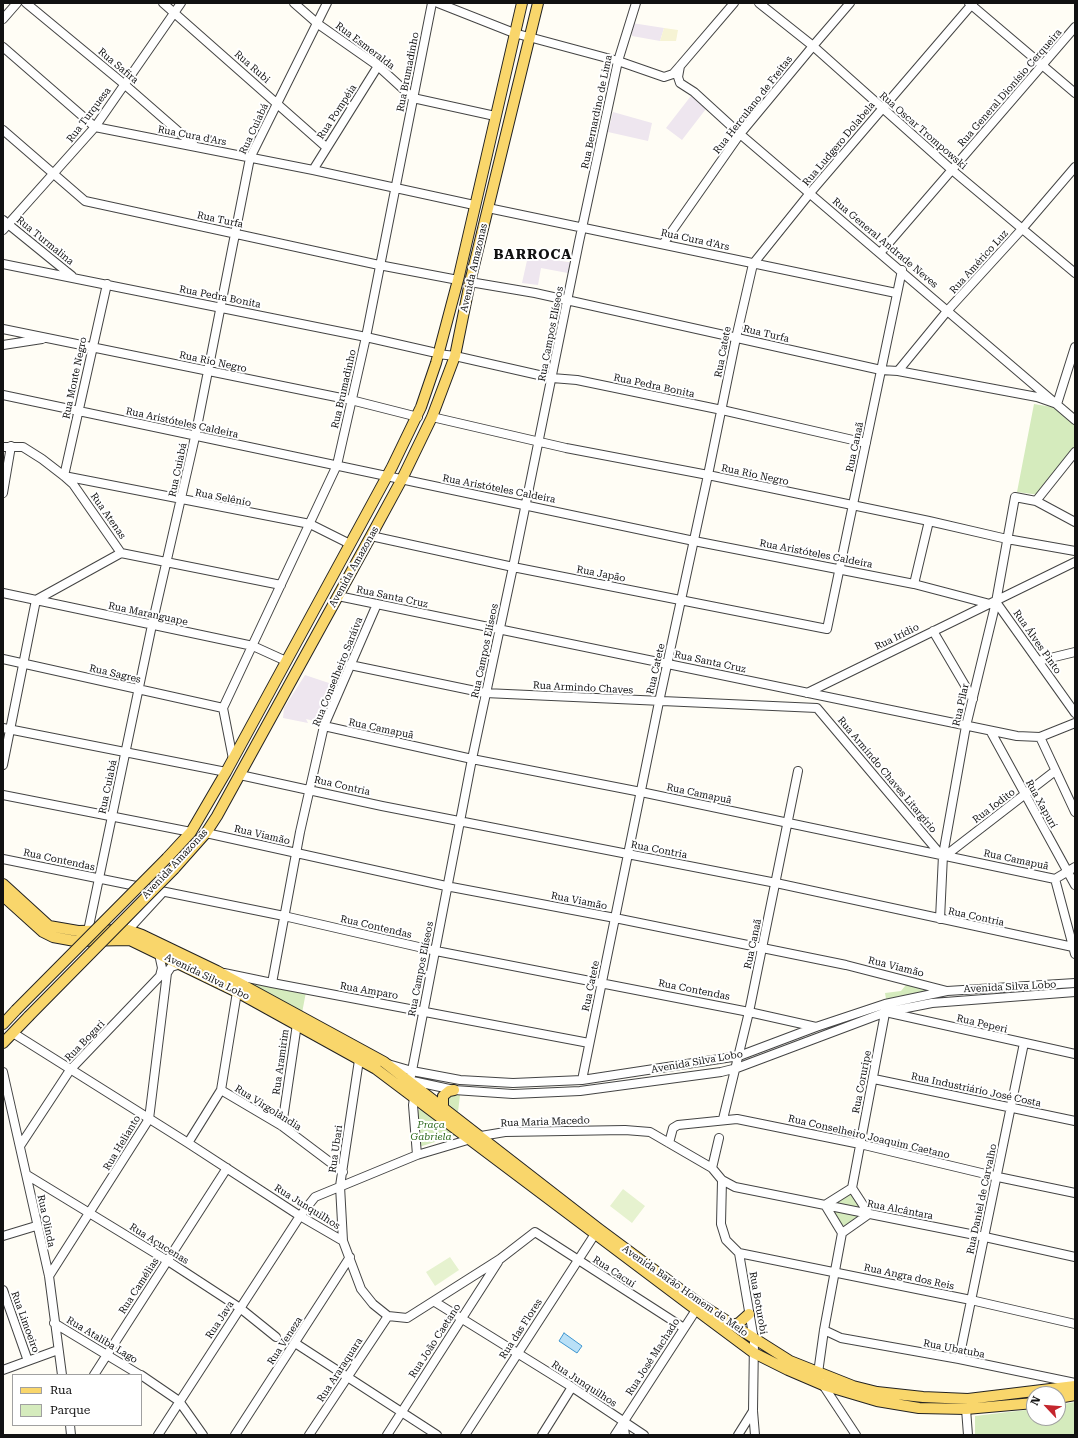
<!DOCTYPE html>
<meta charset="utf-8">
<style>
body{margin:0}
#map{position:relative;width:1078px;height:1438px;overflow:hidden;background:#fffdf5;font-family:"Roboto Serif",serif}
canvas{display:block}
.frame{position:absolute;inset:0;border:4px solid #111;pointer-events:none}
.legend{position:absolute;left:12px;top:1374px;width:130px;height:52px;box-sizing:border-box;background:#fff;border:1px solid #a0a0a0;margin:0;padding:5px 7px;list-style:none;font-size:12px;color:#111}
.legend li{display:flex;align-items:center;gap:8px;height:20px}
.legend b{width:20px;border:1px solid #a0a0a0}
.north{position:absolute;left:1026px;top:1386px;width:40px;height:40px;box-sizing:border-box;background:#fff;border:1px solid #a0a0a0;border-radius:50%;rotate:296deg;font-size:11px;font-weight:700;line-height:16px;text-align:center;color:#111}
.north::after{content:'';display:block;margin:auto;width:14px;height:18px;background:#c4262e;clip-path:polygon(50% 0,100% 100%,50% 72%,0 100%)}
</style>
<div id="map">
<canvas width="1078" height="1438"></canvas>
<div class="frame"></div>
<ul class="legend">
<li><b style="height:5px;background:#f9d66b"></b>Rua</li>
<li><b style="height:11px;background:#d5ebbd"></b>Parque</li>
</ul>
<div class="north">N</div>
</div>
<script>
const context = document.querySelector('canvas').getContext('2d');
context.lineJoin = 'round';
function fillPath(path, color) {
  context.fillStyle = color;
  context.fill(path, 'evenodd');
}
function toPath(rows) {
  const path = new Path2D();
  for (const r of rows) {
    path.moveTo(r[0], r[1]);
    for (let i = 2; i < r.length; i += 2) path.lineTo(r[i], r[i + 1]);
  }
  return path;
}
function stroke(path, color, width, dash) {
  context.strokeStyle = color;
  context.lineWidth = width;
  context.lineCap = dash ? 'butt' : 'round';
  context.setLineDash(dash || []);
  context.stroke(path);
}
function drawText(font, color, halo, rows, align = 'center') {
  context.font = font + ' "Roboto Serif",serif';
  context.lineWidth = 4;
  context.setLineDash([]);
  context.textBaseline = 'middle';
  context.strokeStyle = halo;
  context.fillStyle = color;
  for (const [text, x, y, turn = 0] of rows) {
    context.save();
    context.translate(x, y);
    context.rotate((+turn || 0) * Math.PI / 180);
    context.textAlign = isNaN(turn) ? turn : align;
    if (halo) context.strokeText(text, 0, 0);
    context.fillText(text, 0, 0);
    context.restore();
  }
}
fillPath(toPath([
 [632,23,664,28,660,41,632,36],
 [694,92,709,105,682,140,666,128],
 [613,112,652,123,648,141,608,132],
 [528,256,575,263,573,274,541,268,538,285,522,283],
 [305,675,335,685,328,705,319,722,306,719,308,723,283,718,284,708]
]), '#eee6ef');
fillPath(toPath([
 [664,28,678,30,676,41,660,41]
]), '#f6f3d4');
fillPath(toPath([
 [1034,404,1058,408,1075,422,1075,448,1040,495,1017,492],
 [243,980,306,992,302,1013],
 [910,980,936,990,886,999,885,993,901,991],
 [450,1094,460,1095,458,1112,447,1103,447,1096],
 [421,1109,457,1135,419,1147,416,1111],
 [847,1195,852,1195,862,1209,861,1216,845,1226,842,1225,832,1212,834,1204],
 [1075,1402,1075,1435,975,1435,975,1416,1034,1409,1034,1418,1058,1418,1058,1405]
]), '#d5ebbd');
fillPath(toPath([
 [623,1189,645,1206,632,1223,610,1206],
 [450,1257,459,1270,435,1286,426,1272]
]), '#e6f2cf');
const water = toPath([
 [564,1333,582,1346,577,1353,559,1341,564,1333]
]);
fillPath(water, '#b9e0f7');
stroke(water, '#3f96cf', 1);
const minor = toPath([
 [26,3,124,84,195,146],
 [163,3,326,147],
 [294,3,318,24,378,66,413,98,495,116],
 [438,3,514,33,618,61,664,77,673,74,680,66,734,3],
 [759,3,813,46,952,170,1075,273],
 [969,3,1075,93],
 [3,19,17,3],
 [3,47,95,127,313,170,474,205],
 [680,66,678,77,680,83,694,92,740,134,1075,420],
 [3,130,85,201,379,265,458,280],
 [313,170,378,66],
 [488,208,896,293],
 [3,220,72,276],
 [3,230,95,127,181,3],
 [663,244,740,134,813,46,850,3],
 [881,252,1075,27],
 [3,264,366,337,432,352],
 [470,282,535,293,881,370,898,371,1037,397,1057,404,1075,347],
 [107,284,64,476,310,524,350,544],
 [3,329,351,400,418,417],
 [3,345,42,339],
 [438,354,455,356,552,378,577,380,722,410,866,443],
 [898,371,948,310,1022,229,1075,167],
 [3,395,694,541,914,584,990,604],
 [432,417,566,448,708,475,929,521,1007,539,1075,551],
 [3,447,23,447,42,459,64,476,73,484,121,553,281,585],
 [3,493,11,446],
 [1036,501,1075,522],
 [371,536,513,567,827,629,902,270],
 [914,584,929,521],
 [3,593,253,646,286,661],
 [338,596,1017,736,1040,737,1075,723],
 [996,602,1075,713],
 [933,631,973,699],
 [3,659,223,708],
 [1038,661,1075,652],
 [350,665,485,693,817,708,941,855],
 [807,693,1075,562],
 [324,726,472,759,641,792,1055,879,1075,867],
 [3,728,226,772],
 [991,732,1075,885],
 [1040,737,1075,812],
 [233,759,223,708,337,465,366,337,432,3],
 [3,765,36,600,121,553],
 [240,775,382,806,776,883,1073,947],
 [3,795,191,832],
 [206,833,446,886,615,918,846,965,947,991],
 [945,856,1055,771],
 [3,859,284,916,436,951,749,1012,816,1027],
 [1055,879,1075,954],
 [940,919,943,855,966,726,996,602,1015,497,1036,501,1075,452],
 [128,930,163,892],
 [88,931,152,625,195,437,250,158,327,3],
 [224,973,272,983,589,1043],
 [272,983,300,832,324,726,377,604],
 [890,1013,1075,1054],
 [13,1033,188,1143,300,1216,343,1241,361,1289,373,1304,388,1316,407,1318,500,1259,535,1232,684,1328],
 [388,1064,412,1071,460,1080,513,1083,582,1080,739,1056,816,1027,885,1004,947,991,1075,983],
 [3,1072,49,1276,62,1375],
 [874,1079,1075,1121],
 [408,1080,454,1090,513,1094,580,1091,721,1072,737,1068,886,1012,932,1003,1075,992],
 [582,1080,659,702,708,475,736,338,753,264,810,193,973,3],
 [410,1081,472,759,513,567,579,242,618,61,636,3],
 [221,1090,282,1126,343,1172],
 [414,1098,413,1105,417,1155],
 [723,1119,749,1012,798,771],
 [282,1126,297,1024],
 [188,1143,221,1090,237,992],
 [669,1143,673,1128,678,1125,737,1119,860,1144,998,1177,1075,1193],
 [20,1146,70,1070,160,976,162,968,159,954],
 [712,1168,719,1138],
 [27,1175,168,1261,240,1308,276,1337],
 [722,1180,721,1224,726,1240,739,1253,754,1340,753,1411,755,1435],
 [852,1188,886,1008],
 [852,1188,869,1214],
 [842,1233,824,1330,818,1373,823,1385,856,1435],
 [842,1233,825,1205,852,1188],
 [842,1233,869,1214],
 [3,1236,36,1226],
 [343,1241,340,1186,359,1060],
 [739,1253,971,1300,1075,1324],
 [49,1276,149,1119,167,973,171,967,181,964],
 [3,1290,28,1361],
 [435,1302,572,1387,644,1435],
 [54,1323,140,1375],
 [824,1330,841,1338,959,1359,1075,1383],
 [295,1343,437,1435],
 [959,1359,1024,1043],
 [3,1370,58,1350],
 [94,1375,227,1168],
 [141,1375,179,1401,203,1435],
 [966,1409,968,1435],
 [623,1421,625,1435],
 [70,1425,71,1435],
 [158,1435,300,1216,315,1197,417,1155,481,1136,505,1132,625,1130,650,1132,712,1168,722,1180,735,1187,985,1237,1075,1257],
 [235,1435,350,1257],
 [309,1435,388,1316],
 [387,1435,498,1262],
 [465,1435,595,1234],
 [542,1435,572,1387],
 [615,1435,696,1310],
 [738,1435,753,1411]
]);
const major = toPath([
 [167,858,191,832,226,772,392,467,421,407,436,363,458,280,522,3],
 [174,869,206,833,217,816,371,536,402,479,432,417,455,356,470,282,538,3],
 [3,884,49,926,78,931,128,930,142,935,217,971,384,1062,599,1229,700,1304,790,1361,853,1386,877,1392,923,1397,968,1399,1075,1386],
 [3,896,43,932,53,937,75,941,130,940,237,992,376,1069,707,1318,754,1353,788,1370,823,1385,877,1401,919,1408,966,1409,1034,1403],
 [3,1024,16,1010],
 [3,1043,29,1016],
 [443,1108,443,1096,449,1091,454,1090],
 [733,1325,739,1323,749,1314],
 [1058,1398,1075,1395]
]);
stroke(minor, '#444', 10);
stroke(major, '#222', 12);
stroke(minor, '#fff', 8);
stroke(major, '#f9d66b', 10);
const majorBridge = toPath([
 [16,1010,167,858],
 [29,1016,174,869]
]);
stroke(majorBridge, '#222', 12, []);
stroke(majorBridge, '#f9d66b', 10);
drawText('10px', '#111', '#fff', [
 ["Rua Esmeralda",365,46,37],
 ["Rua Safira",118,66,40],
 ["Rua Rubi",252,67,41],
 ["Rua Brumadinho",408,72,-79],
 ["Rua General Dionísio Cerqueira",1010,88,-49],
 ["Rua Herculano de Freitas",753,105,-52],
 ["Rua Pompéia",337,112,-57],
 ["Rua Bernardino de Lima",597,112,-78],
 ["Rua Turquesa",89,115,-53],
 ["Rua Cuiabá",254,129,-65],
 ["Rua Oscar Trompowski",923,131,41],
 ["Rua Cura d'Ars",192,136,11],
 ["Rua Ludgero Dolabela",839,144,-50],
 ["Rua Turfa",220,220,12],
 ["Rua Cura d'Ars",695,240,12],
 ["Rua Turmalina",45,241,39],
 ["Rua General Andrade Neves",885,243,40],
 ["Rua Américo Luz",979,262,-48],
 ["Avenida Amazonas",474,268,-77],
 ["Rua Pedra Bonita",220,297,11],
 ["Rua Campos Elíseos",551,334,-79],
 ["Rua Turfa",766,334,13],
 ["Rua Catete",723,352,-79],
 ["Rua Rio Negro",213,362,12],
 ["Rua Monte Negro",75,378,-78],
 ["Rua Pedra Bonita",654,386,12],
 ["Rua Brumadinho",344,389,-77],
 ["Rua Aristóteles Caldeira",182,423,12],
 ["Rua Canaã",855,447,-78],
 ["Rua Cuiabá",178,470,-78],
 ["Rua Rio Negro",755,475,12],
 ["Rua Aristóteles Caldeira",499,489,11],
 ["Rua Selênio",223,498,11],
 ["Rua Atenas",108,516,55],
 ["Rua Aristóteles Caldeira",816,554,11],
 ["Avenida Amazonas",354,567,-61],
 ["Rua Japão",601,574,11],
 ["Rua Santa Cruz",392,597,12],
 ["Rua Maranguape",148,614,12],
 ["Rua Irídio",897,637,-26],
 ["Rua Álves Pinto",1037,642,55],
 ["Rua Campos Elíseos",485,651,-78],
 ["Rua Santa Cruz",710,662,12],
 ["Rua Catete",656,669,-77],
 ["Rua Conselheiro Saráiva",338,672,-68],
 ["Rua Sagres",115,674,13],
 ["Rua Armindo Chaves",583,688,3],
 ["Rua Pilar",961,705,-77],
 ["Rua Camapuã",381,729,12],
 ["Rua Armindo Chaves Litargírio",887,775,50],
 ["Rua Contria",342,786,13],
 ["Rua Cuiabá",108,787,-78],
 ["Rua Camapuã",699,794,12],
 ["Rua Xapurí",1041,804,61],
 ["Rua Iodito",994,806,-37],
 ["Rua Viamão",262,835,13],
 ["Rua Contria",659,850,11],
 ["Rua Contendas",59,860,12],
 ["Rua Camapuã",1016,860,12],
 ["Avenida Amazonas",175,864,-47],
 ["Rua Viamão",579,901,11],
 ["Rua Contria",976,917,12],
 ["Rua Contendas",376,927,13],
 ["Rua Canaã",753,944,-78],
 ["Rua Viamão",896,967,14],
 ["Rua Campos Elíseos",421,969,-79],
 ["Avenida Silva Lobo",207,977,26],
 ["Rua Catete",591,986,-78],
 ["Avenida Silva Lobo",1010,987,-3],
 ["Rua Contendas",694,990,11],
 ["Rua Amparo",369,991,10],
 ["Rua Peperi",982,1024,13],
 ["Rua Bogari",85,1041,-46],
 ["Rua Aramirim",281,1062,-82],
 ["Avenida Silva Lobo",697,1062,-10],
 ["Rua Coruripe",862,1082,-79],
 ["Rua Industriário José Costa",976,1090,12],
 ["Rua Virgolândia",268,1108,32],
 ["Rua Maria Macedo",545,1122,-2],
 ["Rua Conselheiro Joaquim Caetano",869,1137,13],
 ["Rua Helianto",122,1143,-59],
 ["Rua Ubari",336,1149,-82],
 ["Rua Daniel de Carvalho",982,1199,-78],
 ["Rua Junquilhos",307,1207,32],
 ["Rua Alcântara",900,1210,11],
 ["Rua Olinda",46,1221,78],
 ["Rua Açucenas",159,1244,32],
 ["Rua Cacuí",614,1272,33],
 ["Rua Angra dos Reis",909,1277,12],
 ["Rua Camélias",139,1286,-57],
 ["Avenida Barão Homem de Melo",685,1291,35],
 ["Rua Boturobi",758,1303,80],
 ["Rua Java",220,1320,-57],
 ["Rua Limoeiro",25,1322,70],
 ["Rua das Flores",521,1329,-57],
 ["Rua Ataliba Lago",102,1340,31],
 ["Rua Veneza",285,1341,-57],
 ["Rua João Caetano",435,1341,-57],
 ["Rua Ubatuba",954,1349,11],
 ["Rua José Machado",653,1357,-57],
 ["Rua Araraquara",340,1370,-57],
 ["Rua Junquilhos",584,1384,33]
]);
drawText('italic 10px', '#2f6b1f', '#fff', [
 ["Praça",431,1125],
 ["Gabriela",431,1137]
]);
context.letterSpacing = '1px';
drawText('bold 14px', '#111', '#fff', [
 ["BARROCA",533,255]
]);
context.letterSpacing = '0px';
</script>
